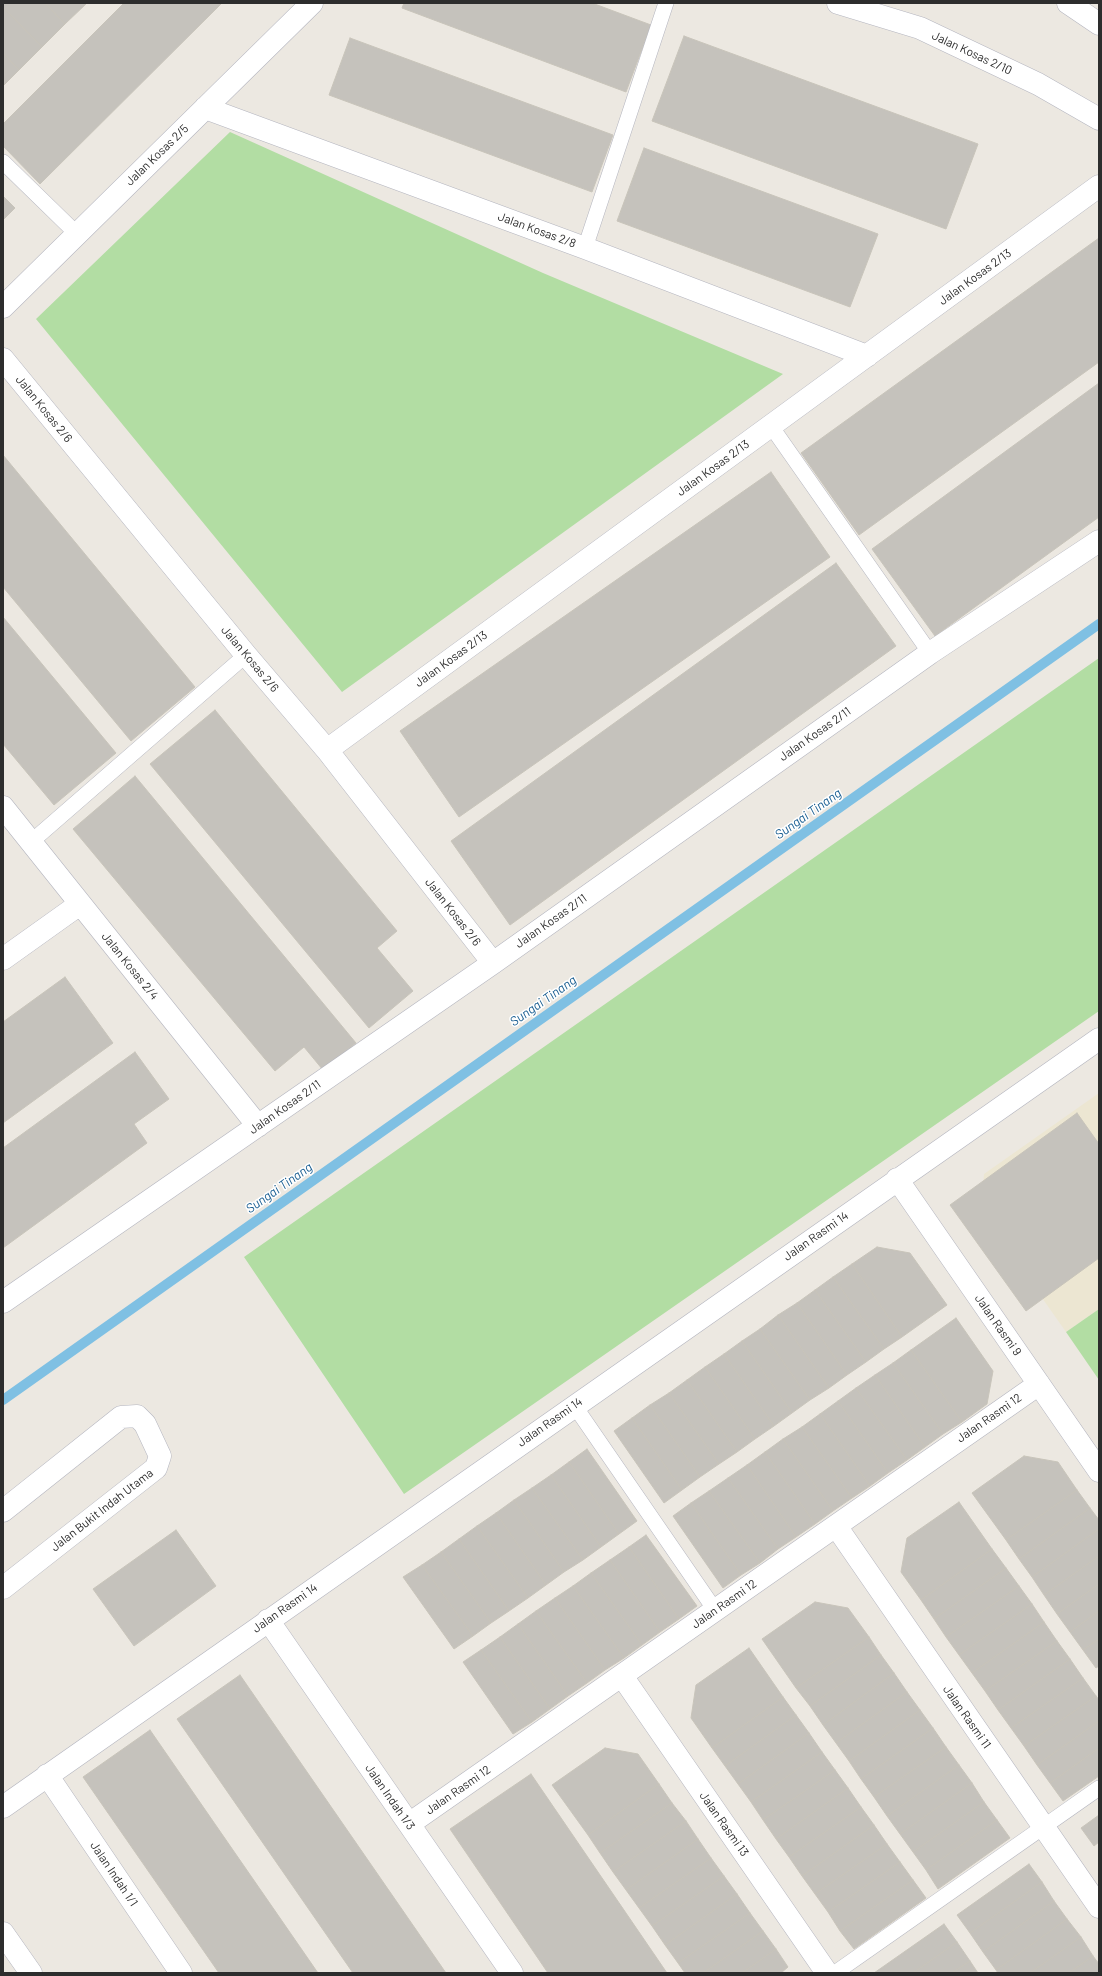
<!DOCTYPE html>
<style>
body{margin:0}
#map{position:relative;width:1102px;height:1976px;overflow:hidden;background:#ece8e1;font-family:Barlow,sans-serif}
canvas{display:block}
.frame{position:absolute;inset:0;border:4px solid #2d2d2d;pointer-events:none}
</style>
<div id="map">
<canvas width="1102" height="1976"></canvas>
<div class="frame"></div>
</div>
<script>
const context = document.querySelector('canvas').getContext('2d');
context.lineJoin = 'round';
function fillPath(path, color) {
  context.fillStyle = color;
  context.fill(path, 'evenodd');
}
function toPath(rows) {
  const path = new Path2D();
  for (const r of rows) {
    path.moveTo(r[0], r[1]);
    for (let i = 2; i < r.length; i += 2) path.lineTo(r[i], r[i + 1]);
  }
  return path;
}
function stroke(path, color, width, dash) {
  context.strokeStyle = color;
  context.lineWidth = width;
  context.lineCap = dash ? 'butt' : 'round';
  context.setLineDash(dash || []);
  context.stroke(path);
}
function drawText(font, color, halo, rows, align = 'center') {
  context.font = font + ' Barlow,sans-serif';
  context.lineWidth = 3;
  context.setLineDash([]);
  context.textBaseline = 'middle';
  context.strokeStyle = halo;
  context.fillStyle = color;
  for (const [text, x, y, turn = 0] of rows) {
    context.save();
    context.translate(x, y);
    context.rotate((+turn || 0) * Math.PI / 180);
    context.textAlign = isNaN(turn) ? turn : align;
    if (halo) context.strokeText(text, 0, 0);
    context.fillText(text, 0, 0);
    context.restore();
  }
}
fillPath(toPath([
 [1099,1093,1099,1309,1066,1332,981,1211,984,1174]
]), '#ece6d2');
fillPath(toPath([
 [230,132,543,273,783,374,342,692,36,319],
 [1099,658,1099,1011,404,1494,244,1257],
 [1099,1309,1099,1380,1066,1332]
]), '#b2dda3');
stroke(toPath([
 [3,1400,1099,624]
]), '#7fc0e3', 10);
const building = toPath([
 [3,3,45,3,65,24,42,47,3,7,3,3],
 [45,3,87,3,65,24,45,3],
 [124,3,222,3,40,184,3,146,3,124,124,3],
 [404,3,592,3,651,25,626,92,402,8,404,3],
 [3,7,42,47,19,70,3,53,3,7],
 [684,36,978,144,946,229,652,121,684,36],
 [350,38,613,135,592,192,329,95,350,38],
 [3,53,19,70,3,86,3,53],
 [644,148,878,234,850,307,617,221,644,148],
 [3,196,15,208,3,220,3,196],
 [1099,238,1099,362,859,535,801,453,1099,238],
 [1099,383,1099,517,935,636,872,549,1099,383],
 [3,455,195,687,131,741,3,587,3,455],
 [771,472,830,557,459,817,400,731,771,472],
 [836,563,896,646,510,925,451,841,836,563],
 [3,617,116,753,54,805,3,744,3,617],
 [215,710,397,931,377,948,413,991,369,1028,150,764,215,710],
 [135,776,356,1043,323,1070,304,1047,275,1071,73,829,135,776],
 [65,977,113,1043,3,1123,3,1022,65,977],
 [135,1052,169,1099,134,1124,147,1143,3,1248,3,1148,135,1052],
 [1077,1113,1099,1144,1099,1258,1026,1311,950,1205,1077,1113],
 [877,1247,910,1253,947,1305,902,1337,852,1264,877,1247],
 [852,1264,902,1337,884,1349,833,1277,852,1264],
 [833,1277,884,1349,866,1362,815,1290,833,1277],
 [815,1290,866,1362,847,1375,797,1303,815,1290],
 [797,1303,847,1375,829,1388,778,1315,797,1303],
 [778,1315,829,1388,810,1400,760,1329,778,1315],
 [956,1318,993,1371,987,1404,962,1422,911,1350,956,1318],
 [760,1329,810,1400,792,1413,742,1341,760,1329],
 [742,1341,792,1413,774,1426,724,1354,742,1341],
 [911,1350,962,1422,943,1434,893,1363,911,1350],
 [724,1354,774,1426,755,1439,705,1367,724,1354],
 [893,1363,943,1434,925,1447,875,1375,893,1363],
 [705,1367,755,1439,737,1452,687,1380,705,1367],
 [875,1375,925,1447,907,1460,856,1388,875,1375],
 [687,1380,737,1452,719,1464,669,1393,687,1380],
 [856,1388,907,1460,888,1473,838,1401,856,1388],
 [669,1393,719,1464,700,1477,650,1405,669,1393],
 [838,1401,888,1473,870,1486,820,1414,838,1401],
 [650,1405,700,1477,682,1490,632,1418,650,1405],
 [820,1414,870,1486,852,1498,802,1427,820,1414],
 [632,1418,682,1490,664,1503,614,1431,632,1418],
 [802,1427,852,1498,833,1511,783,1439,802,1427],
 [783,1439,833,1511,815,1524,765,1452,783,1439],
 [587,1449,637,1521,619,1534,569,1462,587,1449],
 [765,1452,815,1524,796,1537,747,1465,765,1452],
 [1024,1456,1058,1462,1077,1490,1006,1540,972,1493,1024,1456],
 [569,1462,619,1534,601,1547,551,1475,569,1462],
 [747,1465,796,1537,778,1549,728,1478,747,1465],
 [551,1475,601,1547,583,1560,532,1488,551,1475],
 [728,1478,778,1549,760,1563,709,1491,728,1478],
 [532,1488,583,1560,564,1572,514,1500,532,1488],
 [1077,1490,1090,1508,1019,1559,1006,1540,1077,1490],
 [709,1491,760,1563,741,1575,691,1503,709,1491],
 [514,1500,564,1572,546,1585,496,1513,514,1500],
 [959,1502,992,1549,921,1600,901,1572,907,1538,959,1502],
 [691,1503,741,1575,723,1588,673,1516,691,1503],
 [1090,1508,1099,1520,1099,1529,1032,1577,1019,1559,1090,1508],
 [496,1513,546,1585,528,1598,477,1526,496,1513],
 [477,1526,528,1598,509,1611,459,1539,477,1526],
 [1099,1529,1099,1556,1044,1595,1032,1577,1099,1529],
 [176,1530,216,1586,134,1646,93,1589,176,1530],
 [646,1535,697,1606,679,1619,629,1547,646,1535],
 [459,1539,509,1611,491,1623,441,1552,459,1539],
 [629,1547,679,1619,660,1632,610,1560,629,1547],
 [992,1549,1006,1568,934,1619,921,1600,992,1549],
 [441,1552,491,1623,473,1636,422,1565,441,1552],
 [1099,1556,1099,1584,1057,1614,1044,1595,1099,1556],
 [610,1560,660,1632,642,1645,591,1573,610,1560],
 [422,1565,473,1636,454,1649,403,1577,422,1565],
 [1006,1568,1019,1586,946,1637,934,1619,1006,1568],
 [591,1573,642,1645,624,1658,573,1586,591,1573],
 [1099,1584,1099,1611,1070,1632,1057,1614,1099,1584],
 [573,1586,624,1658,605,1670,555,1598,573,1586],
 [1019,1586,1032,1604,959,1655,946,1637,1019,1586],
 [555,1598,605,1670,587,1683,536,1611,555,1598],
 [815,1602,848,1608,869,1637,796,1688,762,1639,815,1602],
 [1032,1604,1044,1622,972,1673,959,1655,1032,1604],
 [536,1611,587,1683,568,1696,518,1624,536,1611],
 [1099,1611,1099,1639,1083,1650,1070,1632,1099,1611],
 [1044,1622,1057,1641,985,1691,972,1673,1044,1622],
 [518,1624,568,1696,550,1709,500,1637,518,1624],
 [500,1637,550,1709,532,1722,481,1650,500,1637],
 [869,1637,881,1655,810,1706,796,1688,869,1637],
 [1099,1639,1099,1666,1096,1668,1083,1650,1099,1639],
 [1057,1641,1070,1659,998,1710,985,1691,1057,1641],
 [749,1648,783,1697,712,1748,691,1718,696,1685,749,1648],
 [481,1650,532,1722,513,1734,463,1662,481,1650],
 [881,1655,894,1673,823,1725,810,1706,881,1655],
 [1070,1659,1083,1678,1011,1728,998,1710,1070,1659],
 [894,1673,907,1692,836,1743,823,1725,894,1673],
 [240,1675,446,1973,353,1973,177,1719,240,1675],
 [1083,1678,1096,1696,1024,1746,1011,1728,1083,1678],
 [907,1692,920,1710,849,1761,836,1743,907,1692],
 [1096,1696,1099,1700,1099,1721,1037,1765,1024,1746,1096,1696],
 [783,1697,796,1715,725,1766,712,1748,783,1697],
 [920,1710,933,1728,861,1779,849,1761,920,1710],
 [796,1715,809,1733,738,1784,725,1766,796,1715],
 [1099,1721,1099,1748,1050,1783,1037,1765,1099,1721],
 [933,1728,946,1747,874,1797,861,1779,933,1728],
 [150,1730,318,1973,219,1973,83,1777,150,1730],
 [809,1733,822,1752,751,1802,738,1784,809,1733],
 [946,1747,959,1765,887,1816,874,1797,946,1747],
 [605,1748,638,1754,659,1784,588,1835,552,1785,605,1748],
 [1099,1748,1099,1776,1063,1801,1050,1783,1099,1748],
 [822,1752,835,1770,763,1820,751,1802,822,1752],
 [959,1765,972,1783,900,1834,887,1816,959,1765],
 [835,1770,848,1788,776,1839,763,1820,835,1770],
 [531,1774,667,1973,548,1973,450,1829,531,1774],
 [972,1783,984,1802,913,1852,900,1834,972,1783],
 [659,1784,672,1803,600,1853,588,1835,659,1784],
 [848,1788,861,1807,789,1857,776,1839,848,1788],
 [984,1802,997,1820,926,1870,913,1852,984,1802],
 [672,1803,686,1821,613,1872,600,1853,672,1803],
 [861,1807,874,1825,802,1876,789,1857,861,1807],
 [1099,1815,1099,1842,1094,1846,1081,1828,1099,1815],
 [997,1820,1010,1838,938,1889,926,1870,997,1820],
 [686,1821,698,1839,626,1890,613,1872,686,1821],
 [874,1825,887,1844,815,1894,802,1876,874,1825],
 [698,1839,711,1858,639,1908,626,1890,698,1839],
 [887,1844,900,1862,828,1912,815,1894,887,1844],
 [711,1858,724,1876,652,1926,639,1908,711,1858],
 [900,1862,913,1880,840,1931,828,1912,900,1862],
 [1029,1864,1042,1882,970,1933,957,1915,1029,1864],
 [724,1876,737,1894,665,1945,652,1926,724,1876],
 [913,1880,926,1898,854,1949,840,1931,913,1880],
 [1042,1882,1054,1901,983,1952,970,1933,1042,1882],
 [737,1894,750,1913,678,1963,665,1945,737,1894],
 [1054,1901,1067,1919,996,1970,983,1952,1054,1901],
 [750,1913,763,1931,703,1973,685,1973,678,1963,750,1913],
 [1067,1919,1081,1937,1030,1973,998,1973,996,1970,1067,1919],
 [944,1924,957,1942,913,1973,874,1973,944,1924],
 [763,1931,776,1949,742,1973,703,1973,763,1931],
 [1081,1937,1093,1956,1069,1973,1030,1973,1081,1937],
 [957,1942,970,1961,952,1973,913,1973,957,1942],
 [776,1949,788,1967,781,1973,742,1973,776,1949],
 [1093,1956,1099,1964,1099,1973,1069,1973,1093,1956],
 [970,1961,978,1973,952,1973,970,1961]
]);
fillPath(building, '#c5c2bc');
stroke(building, '#c8c4ba', 1);
const lane = toPath([
 [3,162,77,234],
 [585,248,666,3],
 [771,426,930,653],
 [31,842,246,655],
 [574,1405,715,1610],
 [835,1973,1099,1788]
]);
const street = toPath([
 [838,3,920,28,1038,84,1099,119],
 [1068,3,1099,24],
 [205,108,585,248,867,356],
 [3,307,312,3],
 [3,359,246,655,327,750,493,963],
 [327,750,1099,186],
 [3,807,258,1126],
 [3,959,80,904],
 [897,1179,1099,1471],
 [3,1302,493,963,930,653,1099,541],
 [836,1526,1099,1907],
 [268,1620,512,1973],
 [622,1676,827,1973],
 [47,1775,181,1973],
 [3,1807,1099,1039],
 [409,1824,1039,1384]
]);
const secondary = toPath([
 [3,1511,121,1417,137,1416,145,1424,160,1456,156,1468,3,1588],
 [3,1933,31,1973]
]);
stroke(lane, '#b4b5bf', 16);
stroke(street, '#b4b5bf', 23);
stroke(secondary, '#b4b5bf', 23);
stroke(lane, '#fff', 15);
stroke(street, '#fff', 22);
stroke(secondary, '#fff', 22);
drawText('12px', '#2d2d2d', '#fff', [
 ["Jalan Kosas 2/10",972,53,25],
 ["Jalan Kosas 2/5",157,155,-44],
 ["Jalan Kosas 2/8",537,230,20],
 ["Jalan Kosas 2/13",975,277,-36],
 ["Jalan Kosas 2/6",44,409,51],
 ["Jalan Kosas 2/13",713,468,-36],
 ["Jalan Kosas 2/6",250,659,50],
 ["Jalan Kosas 2/13",451,659,-36],
 ["Jalan Kosas 2/11",815,734,-35],
 ["Jalan Kosas 2/6",453,912,52],
 ["Jalan Kosas 2/11",551,921,-35],
 ["Jalan Kosas 2/4",130,966,51],
 ["Jalan Kosas 2/11",285,1107,-35],
 ["Jalan Rasmi 14",816,1236,-35],
 ["Jalan Rasmi 9",998,1325,55],
 ["Jalan Rasmi 12",989,1418,-35],
 ["Jalan Rasmi 14",550,1422,-35],
 ["Jalan Bukit Indah Utama",102,1510,-38],
 ["Jalan Rasmi 12",724,1604,-35],
 ["Jalan Rasmi 14",285,1608,-35],
 ["Jalan Rasmi 11",967,1717,55],
 ["Jalan Rasmi 12",458,1790,-35],
 ["Jalan Indah 1/3",390,1797,55],
 ["Jalan Rasmi 13",724,1824,55],
 ["Jalan Indah 1/1",114,1874,56]
]);
drawText('italic 13px', '#1b5f92', '#fff', [
 ["Sungai Tinang",808,814,-35],
 ["Sungai Tinang",543,1001,-35],
 ["Sungai Tinang",279,1188,-35]
]);
</script>
